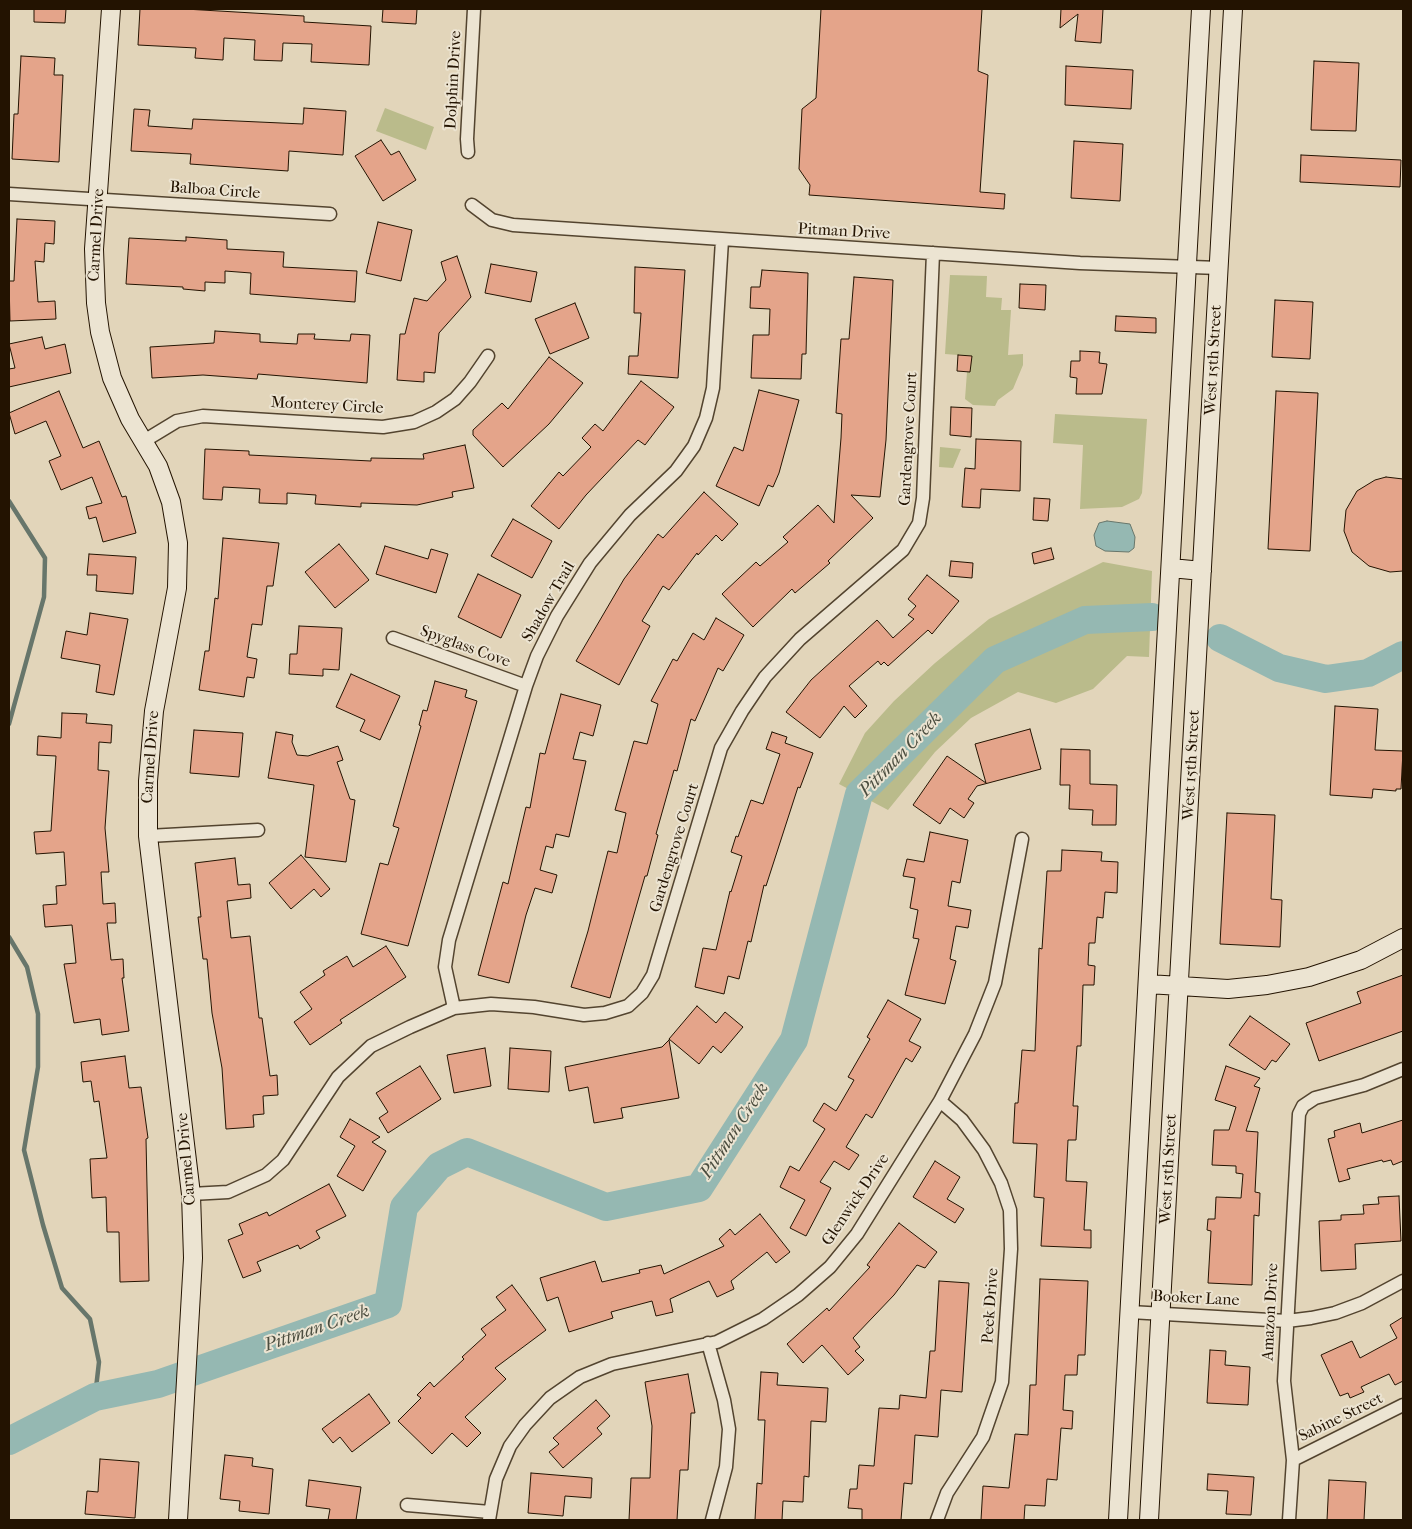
<!DOCTYPE html>
<style>
body{margin:0}
#map{position:relative;width:1412px;height:1529px;overflow:hidden;background:#e2d5ba;font-family:"IM FELL French Canon",serif}
canvas{display:block}
.frame{position:absolute;inset:0;border:10px solid #231301;pointer-events:none}
</style>
<div id="map">
<canvas width="1412" height="1529"></canvas>
<div class="frame"></div>
</div>
<script>
const context = document.querySelector('canvas').getContext('2d');
context.lineJoin = 'round';
function fillPath(path, color) {
  context.fillStyle = color;
  context.fill(path, 'evenodd');
}
function toPath(rows) {
  const path = new Path2D();
  for (const r of rows) {
    path.moveTo(r[0], r[1]);
    for (let i = 2; i < r.length; i += 2) path.lineTo(r[i], r[i + 1]);
  }
  return path;
}
function stroke(path, color, width, dash) {
  context.strokeStyle = color;
  context.lineWidth = width;
  context.lineCap = dash ? 'butt' : 'round';
  context.setLineDash(dash || []);
  context.stroke(path);
}
function drawText(font, color, halo, rows, align = 'center') {
  context.font = font + ' "IM FELL French Canon",serif';
  context.lineWidth = 4;
  context.setLineDash([]);
  context.textBaseline = 'middle';
  context.strokeStyle = halo;
  context.fillStyle = color;
  for (const [text, x, y, turn = 0] of rows) {
    context.save();
    context.translate(x, y);
    context.rotate((+turn || 0) * Math.PI / 180);
    context.textAlign = isNaN(turn) ? turn : align;
    if (halo) context.strokeText(text, 0, 0);
    context.fillText(text, 0, 0);
    context.restore();
  }
}
fillPath(toPath([
 [385,108,434,127,426,150,376,131],
 [950,275,987,276,986,297,1002,298,1001,310,1011,310,1008,355,1023,354,1023,365,1013,389,998,400,995,406,973,405,965,399,967,372,970,372,971,356,945,354],
 [1055,414,1147,419,1142,493,1139,499,1122,507,1080,509,1083,445,1053,443],
 [940,447,961,449,953,468,939,467],
 [1103,562,1152,571,1149,657,1127,656,1093,689,1056,703,1018,692,971,718,935,752,888,810,839,784,865,733,894,701,935,663,989,619]
]), '#babb8b');
const water = toPath([
 [1107,521,1130,524,1135,537,1134,548,1129,552,1105,551,1096,546,1094,535,1099,523,1107,521]
]);
fillPath(water, '#95b8b2');
stroke(water, '#67766b', 1);
stroke(toPath([
 [9,501,45,558,44,597,9,724],
 [9,937,27,967,38,1014,38,1067,24,1150,43,1225,62,1288,90,1319,99,1362,95,1397]
]), '#67766b', 4.5);
stroke(toPath([
 [1220,638,1279,668,1326,679,1368,673,1403,655],
 [9,1441,95,1397,158,1384,388,1304,404,1207,439,1166,467,1152,606,1207,699,1188,794,1040,859,794,995,660,1085,620,1152,617]
]), '#95b8b2', 28);
const building = toPath([
 [34,9,66,9,65,23,34,22,34,9],
 [140,9,185,9,304,16,304,22,371,26,369,65,311,62,312,44,283,43,282,61,254,60,255,40,224,38,223,60,195,58,196,48,138,45,140,9],
 [383,9,417,9,416,24,382,22,383,9],
 [821,9,982,9,978,71,988,75,980,192,1005,194,1004,209,809,195,810,185,799,169,802,109,816,98,821,9],
 [1061,9,1103,9,1101,43,1075,41,1078,14,1060,28,1061,9],
 [21,56,55,58,54,75,63,75,59,162,12,159,14,114,18,114,21,56],
 [1314,61,1359,63,1356,131,1311,130,1314,61],
 [1066,66,1133,70,1131,109,1065,105,1066,66],
 [304,108,346,111,343,155,289,151,288,171,190,164,191,154,131,151,134,109,150,110,148,126,192,129,193,119,303,124,304,108],
 [381,140,391,155,399,151,416,180,383,201,355,156,381,140],
 [1074,141,1123,144,1120,201,1071,198,1074,141],
 [1301,155,1401,160,1400,187,1300,182,1301,155],
 [17,219,55,221,54,244,45,243,44,262,35,261,38,302,55,301,56,319,10,321,9,281,14,281,17,219],
 [378,222,412,230,401,281,366,273,378,222],
 [186,237,227,240,227,249,284,252,283,267,357,271,355,302,250,294,251,273,225,271,225,283,205,282,205,291,183,289,183,287,126,284,129,238,186,241,186,237],
 [457,256,471,297,439,333,435,373,424,372,424,382,397,380,400,334,405,334,414,298,427,301,446,280,441,262,457,256],
 [491,264,537,272,531,302,485,293,491,264],
 [635,267,685,270,678,378,628,374,629,356,638,356,641,313,634,313,635,267],
 [762,270,808,273,806,354,802,354,801,379,751,378,753,335,769,335,770,309,750,308,751,287,760,287,762,270],
 [854,277,893,280,886,440,880,497,851,495,873,518,828,561,830,563,795,593,792,589,753,627,722,594,756,562,760,566,788,542,783,537,818,505,834,523,841,438,842,414,836,413,841,339,849,339,854,277],
 [1020,284,1046,285,1045,310,1019,308,1020,284],
 [1275,300,1313,302,1310,359,1272,357,1275,300],
 [575,303,589,338,550,354,535,319,575,303],
 [1116,316,1156,318,1156,333,1115,331,1116,316],
 [215,331,260,334,260,342,297,344,298,334,315,334,314,339,350,341,351,334,370,335,367,383,258,374,257,379,203,375,152,378,150,347,214,343,215,331],
 [42,337,45,349,65,344,71,373,9,387,9,369,15,368,9,344,42,337],
 [1080,351,1100,352,1099,363,1107,364,1102,394,1076,394,1077,378,1070,377,1071,361,1080,361,1080,351],
 [958,355,972,356,970,372,957,371,958,355],
 [549,357,583,383,549,424,503,467,473,435,473,430,502,403,508,409,549,357],
 [641,381,674,407,645,445,638,440,586,495,559,529,531,506,559,472,563,476,591,447,582,438,595,424,603,431,641,381],
 [759,390,799,400,779,473,773,487,768,485,759,506,716,486,734,447,743,451,759,390],
 [59,391,83,448,99,441,122,497,126,496,136,533,103,542,96,517,89,519,86,507,102,503,92,477,61,490,49,461,61,456,46,421,15,434,9,413,59,391],
 [1276,391,1318,393,1310,551,1268,549,1276,391],
 [951,407,972,408,971,437,950,435,951,407],
 [976,439,1021,441,1020,491,981,489,980,508,962,507,965,468,975,469,976,439],
 [465,445,474,488,452,492,453,497,417,505,361,503,361,507,315,504,316,495,287,493,287,504,259,503,260,489,223,487,222,500,203,499,205,449,249,451,249,455,371,461,371,458,424,459,423,454,465,445],
 [1386,477,1403,479,1403,571,1390,572,1369,566,1352,552,1344,531,1346,510,1357,491,1375,480,1386,477],
 [704,492,738,524,722,541,716,535,698,555,697,553,669,590,663,586,642,621,650,626,619,685,576,661,624,579,658,534,663,538,704,492],
 [1034,498,1050,499,1048,521,1033,520,1034,498],
 [513,519,552,541,532,578,491,556,513,519],
 [223,538,279,543,273,586,267,586,262,625,252,624,247,657,257,659,254,678,247,677,244,697,199,690,205,651,209,651,215,598,218,599,223,538],
 [339,544,369,580,335,608,305,572,339,544],
 [385,546,428,559,431,549,448,554,436,593,376,574,385,546],
 [1051,548,1054,559,1034,564,1032,553,1051,548],
 [89,554,136,557,133,594,96,591,97,575,87,575,89,554],
 [951,561,973,563,972,578,949,576,951,561],
 [478,574,521,595,501,638,458,617,478,574],
 [927,575,959,601,932,634,928,630,888,666,884,662,881,665,878,661,849,686,867,706,855,718,844,706,820,738,786,712,811,680,877,620,893,638,914,619,908,615,916,606,908,599,927,575],
 [90,613,128,619,114,695,96,692,100,665,61,658,66,631,87,635,90,613],
 [716,618,744,635,723,671,718,668,695,721,691,719,677,771,674,770,656,834,658,835,647,876,645,876,610,998,571,987,588,931,608,851,617,853,626,813,615,810,634,741,647,744,658,704,651,701,673,659,677,661,693,633,704,640,716,618],
 [299,626,342,628,339,670,323,669,323,676,289,674,290,654,297,654,299,626],
 [351,674,400,696,380,740,360,731,365,720,336,707,351,674],
 [435,681,467,690,465,697,477,701,408,946,361,934,380,863,388,865,399,828,393,826,421,726,419,725,423,710,427,711,435,681],
 [561,694,601,705,593,736,580,732,573,759,586,761,569,837,556,834,553,848,546,846,540,870,557,875,552,893,535,888,526,915,509,983,478,975,503,882,508,884,526,807,530,808,540,753,545,754,561,694],
 [1335,706,1378,709,1375,750,1403,751,1401,789,1396,789,1396,791,1373,789,1372,798,1330,795,1335,706],
 [62,713,87,714,86,723,112,725,111,743,99,742,98,770,109,771,105,828,109,872,101,872,103,904,115,903,116,923,107,923,111,960,123,959,124,978,122,978,129,1031,102,1035,100,1019,74,1023,64,964,76,963,72,925,45,927,43,905,57,904,56,886,66,885,64,852,36,854,34,832,51,831,56,756,37,755,38,736,61,738,62,713],
 [1030,729,1041,769,977,786,968,799,974,803,964,818,950,808,940,824,913,805,947,756,986,783,975,744,1030,729],
 [194,730,243,733,239,777,190,773,194,730],
 [276,732,293,735,292,742,297,755,308,756,338,746,343,760,337,762,350,799,355,800,346,862,305,857,314,785,268,778,276,732],
 [772,732,787,737,785,743,813,753,800,788,798,787,766,886,764,885,751,942,748,941,739,979,728,976,724,994,695,987,703,948,716,950,730,891,731,892,742,856,731,852,736,836,738,837,751,800,763,804,780,754,766,749,772,732],
 [1061,749,1090,750,1090,784,1117,785,1116,825,1092,825,1093,810,1069,809,1070,785,1060,785,1061,749],
 [1227,813,1275,815,1271,899,1282,900,1280,947,1220,944,1227,813],
 [930,832,968,840,960,883,952,881,948,906,971,910,968,928,956,926,950,959,956,961,945,1004,905,995,919,939,913,938,918,910,910,908,915,878,903,876,907,859,924,862,930,832],
 [1062,850,1102,852,1101,861,1118,862,1117,893,1105,892,1103,918,1097,917,1095,943,1089,943,1088,965,1095,966,1094,985,1083,985,1081,1046,1077,1046,1073,1106,1078,1106,1076,1140,1068,1140,1066,1181,1087,1182,1084,1230,1091,1230,1091,1248,1041,1246,1044,1198,1034,1197,1037,1144,1013,1143,1015,1103,1018,1103,1022,1050,1035,1051,1039,948,1042,949,1047,871,1061,871,1062,850],
 [301,855,330,889,321,897,314,889,291,909,269,883,301,855],
 [235,858,238,885,250,884,251,898,227,901,231,938,250,936,259,1018,262,1018,270,1076,277,1075,278,1095,263,1096,264,1114,253,1115,254,1127,226,1129,222,1068,212,1013,207,959,203,959,198,917,201,917,195,863,235,858],
 [386,946,406,977,340,1020,342,1023,310,1045,294,1022,312,1009,300,992,325,975,323,971,347,956,353,967,386,946],
 [1403,975,1403,1031,1319,1061,1306,1023,1361,1003,1357,992,1403,975],
 [888,1000,921,1019,909,1041,921,1047,912,1062,906,1058,872,1118,866,1114,846,1147,859,1155,849,1170,834,1161,820,1182,831,1188,806,1236,790,1228,805,1200,780,1187,790,1166,799,1171,825,1129,813,1121,824,1103,836,1111,854,1080,848,1077,870,1039,867,1037,888,1000],
 [697,1006,716,1023,725,1012,743,1027,721,1053,713,1046,699,1064,669,1039,697,1006],
 [1250,1016,1290,1044,1276,1062,1272,1060,1265,1070,1229,1045,1250,1016],
 [669,1040,679,1098,621,1108,623,1118,594,1123,588,1087,569,1091,565,1067,662,1047,669,1040],
 [485,1048,491,1086,454,1093,447,1055,485,1048],
 [510,1048,551,1051,549,1092,508,1089,510,1048],
 [125,1056,129,1088,141,1087,148,1138,146,1139,149,1281,120,1282,119,1232,107,1232,106,1197,92,1198,90,1159,107,1158,99,1101,94,1102,91,1081,83,1082,81,1062,125,1056],
 [420,1066,441,1099,388,1133,379,1118,388,1112,376,1093,420,1066],
 [1226,1066,1260,1078,1254,1086,1260,1088,1246,1131,1258,1132,1255,1192,1260,1193,1259,1216,1254,1215,1252,1285,1208,1283,1211,1231,1207,1230,1208,1219,1215,1219,1216,1197,1241,1198,1243,1174,1236,1173,1236,1166,1212,1165,1214,1130,1229,1130,1236,1107,1215,1100,1226,1066],
 [350,1119,380,1137,372,1142,386,1151,363,1191,337,1176,355,1146,340,1137,350,1119],
 [1403,1120,1403,1161,1393,1165,1391,1160,1383,1162,1382,1160,1347,1169,1350,1179,1339,1182,1328,1139,1335,1137,1334,1131,1360,1123,1362,1133,1403,1120],
 [935,1161,960,1177,947,1199,964,1209,955,1223,913,1197,935,1161],
 [329,1184,346,1216,316,1231,320,1238,300,1249,298,1245,257,1262,261,1271,243,1278,228,1240,243,1234,239,1224,267,1212,269,1216,329,1184],
 [1399,1196,1401,1241,1355,1244,1356,1269,1321,1271,1319,1221,1341,1220,1341,1215,1364,1214,1363,1205,1379,1204,1378,1197,1399,1196],
 [760,1214,790,1252,776,1263,767,1252,731,1281,734,1289,717,1297,709,1281,670,1299,673,1312,656,1316,652,1301,611,1312,613,1318,569,1332,558,1297,547,1301,540,1278,595,1261,602,1282,640,1273,639,1270,661,1265,664,1274,724,1246,719,1239,730,1229,735,1235,760,1214],
 [899,1223,937,1252,925,1268,917,1265,894,1295,853,1338,860,1347,855,1351,864,1360,848,1375,822,1345,803,1363,787,1344,827,1308,829,1311,870,1267,867,1265,899,1223],
 [1040,1279,1088,1281,1085,1355,1078,1355,1077,1375,1065,1375,1063,1410,1073,1411,1072,1429,1061,1428,1057,1480,1047,1479,1045,1506,1025,1505,1024,1520,981,1520,983,1486,1009,1488,1015,1434,1028,1435,1030,1385,1036,1385,1040,1279],
 [939,1281,969,1283,962,1392,941,1390,938,1437,915,1435,912,1484,904,1483,901,1520,862,1520,862,1509,848,1508,850,1489,857,1489,859,1465,874,1466,879,1408,899,1409,900,1395,926,1398,930,1351,935,1351,939,1281],
 [512,1285,546,1330,495,1368,506,1379,465,1417,481,1433,467,1447,452,1433,432,1454,398,1421,421,1398,417,1395,430,1382,434,1387,464,1359,462,1357,486,1335,481,1329,506,1310,496,1297,512,1285],
 [1403,1317,1403,1381,1395,1385,1389,1374,1361,1387,1364,1392,1350,1398,1348,1393,1340,1396,1321,1355,1352,1341,1360,1358,1397,1338,1390,1325,1403,1317],
 [1210,1350,1226,1351,1225,1365,1250,1367,1248,1405,1207,1403,1210,1350],
 [761,1372,778,1373,777,1385,828,1388,826,1422,811,1421,809,1477,804,1476,803,1502,783,1501,782,1520,755,1520,757,1483,762,1484,765,1420,758,1420,761,1372],
 [688,1374,695,1413,691,1413,688,1470,680,1470,677,1520,629,1520,631,1478,650,1478,652,1426,645,1382,688,1374],
 [369,1394,390,1423,352,1452,340,1437,333,1443,322,1429,369,1394],
 [596,1400,610,1416,597,1428,602,1434,563,1468,549,1452,559,1444,553,1438,596,1400],
 [225,1455,253,1458,252,1466,273,1469,269,1514,239,1511,240,1501,220,1499,225,1455],
 [100,1459,139,1462,135,1518,85,1514,87,1491,98,1492,100,1459],
 [531,1473,592,1478,591,1498,565,1496,563,1516,528,1513,531,1473],
 [1208,1474,1254,1477,1251,1515,1226,1514,1228,1491,1207,1490,1208,1474],
 [309,1480,361,1487,356,1520,328,1520,330,1509,306,1506,309,1480],
 [1329,1480,1366,1482,1364,1520,1327,1520,1329,1480]
]);
fillPath(building, '#e4a48a');
stroke(building, '#231301', 1);
const street = toPath([
 [468,152,467,139,474,9],
 [9,194,330,214],
 [472,205,492,220,513,225,1080,263,1219,268],
 [144,441,177,421,203,416,383,427,414,422,436,412,455,399,470,382,488,356],
 [393,638,526,686],
 [148,836,258,830],
 [454,1008,445,967,449,940,526,686,537,656,557,616,590,563,630,515,676,471,694,446,706,418,713,388,722,240],
 [191,1194,228,1192,266,1175,283,1160,338,1077,371,1046,410,1027,454,1008,491,1004,534,1007,584,1015,605,1013,628,1006,642,993,653,975,721,748,742,711,765,677,800,639,903,550,919,523,923,498,933,253],
 [1130,1312,1287,1321,1311,1318,1335,1313,1362,1303,1403,1281],
 [708,1343,724,1400,729,1429,726,1467,712,1520],
 [1293,1460,1403,1405],
 [407,1505,490,1512],
 [489,1520,496,1479,510,1446,525,1425,550,1398,580,1377,612,1364,717,1342,763,1319,798,1295,830,1267,857,1234,940,1101,975,1034,995,983,1022,839],
 [937,1520,947,1493,983,1437,1002,1382,1011,1249,1010,1210,1001,1183,984,1150,962,1120,940,1101],
 [1289,1520,1293,1460,1284,1381,1299,1114,1303,1106,1315,1098,1364,1085,1403,1069]
]);
const secondary = toPath([
 [111,9,94,249,96,303,100,332,112,378,130,419,158,466,171,502,178,543,177,588,154,711,148,781,148,836,191,1194,193,1258,178,1520],
 [1171,568,1202,571],
 [1148,984,1228,989,1267,985,1309,977,1361,960,1403,938],
 [1118,1520,1201,9],
 [1149,1520,1233,9]
]);
stroke(street, '#53442f', 15);
stroke(secondary, '#231301', 20);
stroke(street, '#ece4d2', 12);
stroke(secondary, '#ece4d2', 18);
drawText('16px', '#231301', '#ece4d2', [
 ["Dolphin Drive",454,80,-87],
 ["Balboa Circle",215,191,4],
 ["Pitman Drive",844,232,3],
 ["Carmel Drive",97,235,-87],
 ["West 15th Street",1214,360,-87],
 ["Monterey Circle",327,406,3],
 ["Gardengrove Court",909,439,-87],
 ["Shadow Trail",549,602,-60],
 ["Spyglass Cove",465,647,20],
 ["Carmel Drive",151,757,-86],
 ["West 15th Street",1192,765,-87],
 ["Gardengrove Court",675,848,-73],
 ["Carmel Drive",187,1159,-95],
 ["West 15th Street",1169,1169,-87],
 ["Glenwick Drive",856,1200,-56],
 ["Booker Lane",1196,1299,3],
 ["Peek Drive",991,1306,-86],
 ["Amazon Drive",1271,1312,-87],
 ["Sabine Street",1341,1418,-26]
]);
drawText('italic 18px', '#4b4d3f', '#ece4d2', [
 ["Pittman Creek",901,755,-46],
 ["Pittman Creek",735,1131,-57],
 ["Pittman Creek",317,1329,-19]
]);
</script>
